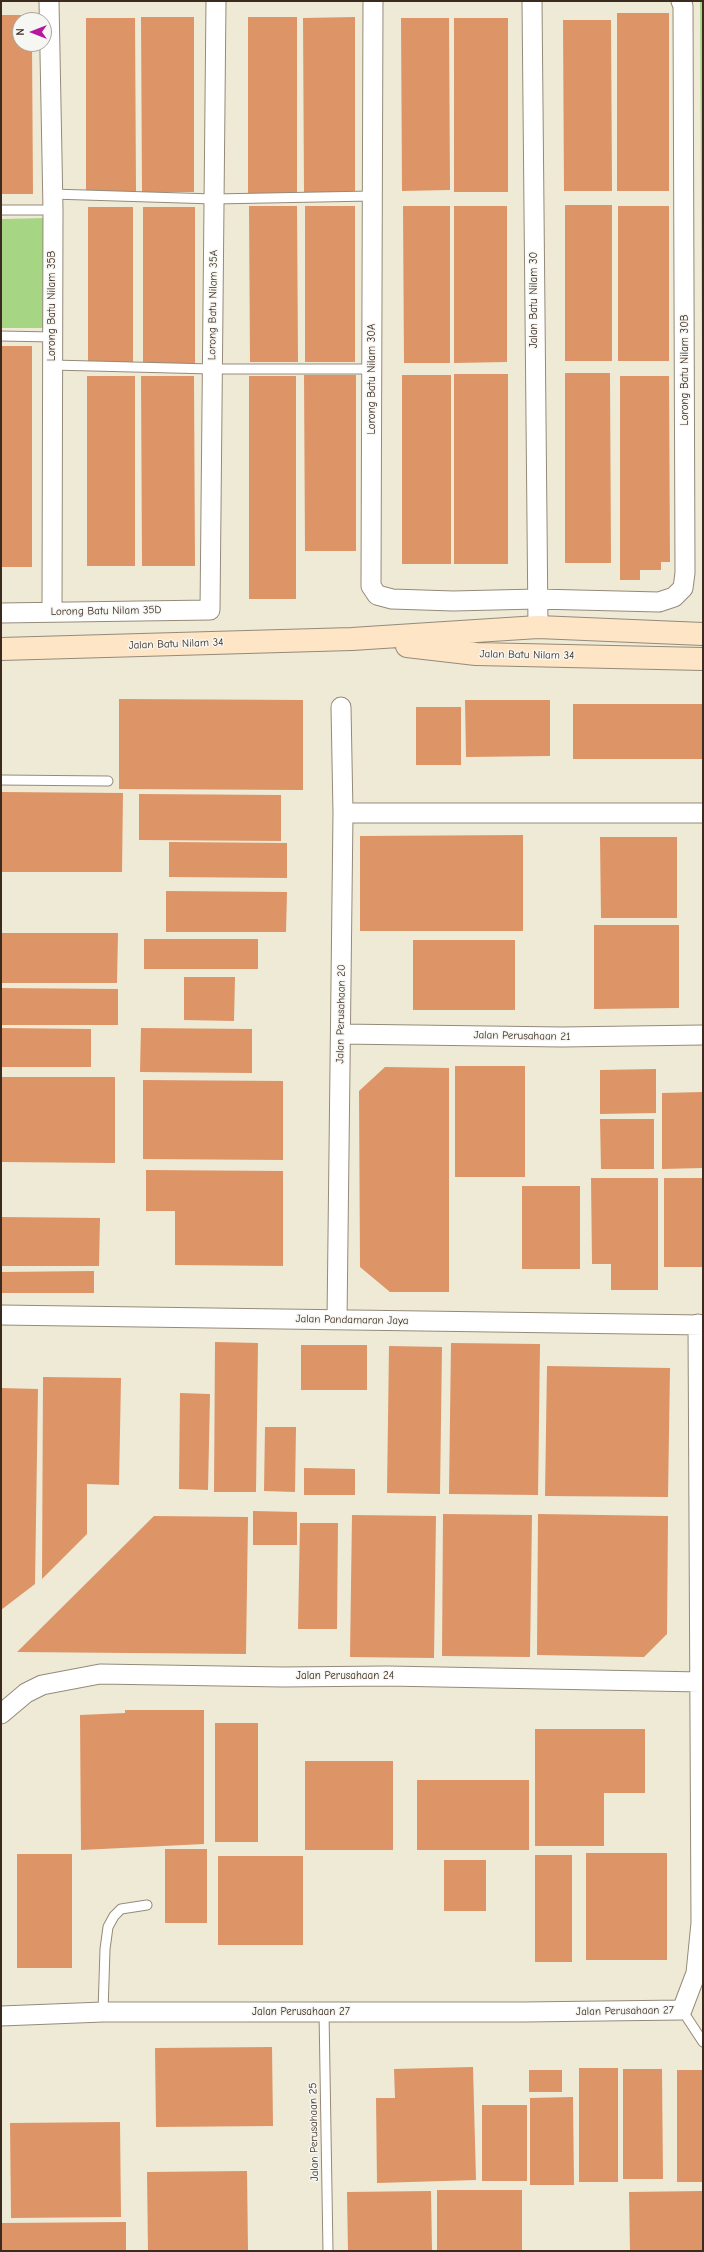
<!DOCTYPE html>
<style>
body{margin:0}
#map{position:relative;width:704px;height:2252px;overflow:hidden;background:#efead5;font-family:"Comic Neue",sans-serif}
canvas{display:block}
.frame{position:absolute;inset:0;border:2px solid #3b2a1e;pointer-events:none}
.north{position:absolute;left:12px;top:12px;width:40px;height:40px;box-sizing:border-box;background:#f6f6f2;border:1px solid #aba49d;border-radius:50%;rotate:270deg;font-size:11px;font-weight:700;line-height:16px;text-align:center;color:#3b2a1e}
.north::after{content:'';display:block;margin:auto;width:14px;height:18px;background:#b5179e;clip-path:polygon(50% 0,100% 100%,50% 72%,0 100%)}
</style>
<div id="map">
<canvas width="704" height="2252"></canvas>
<div class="frame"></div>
<div class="north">N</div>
</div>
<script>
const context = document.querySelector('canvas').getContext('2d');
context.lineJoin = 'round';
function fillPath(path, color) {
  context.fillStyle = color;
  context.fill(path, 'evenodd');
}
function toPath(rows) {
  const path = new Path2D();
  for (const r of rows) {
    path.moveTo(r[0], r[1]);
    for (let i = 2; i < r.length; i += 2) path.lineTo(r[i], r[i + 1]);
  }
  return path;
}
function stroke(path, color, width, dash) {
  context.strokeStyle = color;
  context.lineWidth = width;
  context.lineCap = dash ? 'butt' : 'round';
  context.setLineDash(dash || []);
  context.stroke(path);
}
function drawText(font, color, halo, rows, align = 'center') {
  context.font = font + ' "Comic Neue",sans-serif';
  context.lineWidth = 3;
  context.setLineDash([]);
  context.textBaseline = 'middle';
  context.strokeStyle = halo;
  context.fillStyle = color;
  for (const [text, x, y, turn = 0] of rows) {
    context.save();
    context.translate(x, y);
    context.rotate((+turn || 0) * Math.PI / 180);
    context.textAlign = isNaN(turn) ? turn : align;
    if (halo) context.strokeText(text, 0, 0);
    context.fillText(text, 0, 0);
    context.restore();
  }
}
fillPath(toPath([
 [700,1,703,1,703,558],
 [44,218,46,328,1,328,1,219]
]), '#a6d684');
fillPath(toPath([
 [617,13,669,13,669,191,617,191],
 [1,15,32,15,32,20,20,20,20,44,32,44,33,194,1,194],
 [141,17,194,17,194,192,142,192],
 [248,17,297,17,297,193,248,193],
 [355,17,355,192,304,192,303,18],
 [86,18,135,18,136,192,86,192],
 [401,18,449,18,450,190,402,191],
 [454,18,508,18,508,192,454,192],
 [563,20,611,20,612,191,564,191],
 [565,205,612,205,612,361,565,361],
 [249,206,297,206,298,362,250,362],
 [305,206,355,206,355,362,305,362],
 [403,206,450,206,450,363,404,363],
 [454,206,507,206,507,362,454,363],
 [618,206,669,206,669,361,618,361],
 [88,207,133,207,133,362,88,362],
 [143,207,195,207,195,363,143,363],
 [1,346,32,346,32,567,1,567],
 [565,373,610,373,611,563,565,563],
 [454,374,508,374,508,564,454,564],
 [304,375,356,375,356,551,305,551],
 [402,375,451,375,451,564,402,564],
 [87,376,135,376,135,566,87,566],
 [141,376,194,376,195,566,142,566],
 [249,376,296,376,296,599,249,599],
 [620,376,669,376,670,562,661,562,661,570,640,570,640,580,620,580],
 [119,699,303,700,303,790,119,789],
 [465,700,550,700,550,756,466,757],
 [573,704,703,704,703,759,573,759],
 [416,707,461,707,461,765,416,765],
 [1,792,123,793,122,872,1,872],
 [139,794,281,795,281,841,139,840],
 [523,835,523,931,360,931,360,836],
 [600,837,677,837,677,918,601,918],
 [169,842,287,843,287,878,169,877],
 [166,891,287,892,286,932,166,932],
 [594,925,679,925,679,1008,594,1009],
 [1,933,118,933,117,983,1,983],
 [144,939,258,939,258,969,144,969],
 [413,940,515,940,515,1010,413,1010],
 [184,977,235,977,234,1021,184,1020],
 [1,988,118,989,118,1025,1,1025],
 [1,1028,91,1029,91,1067,1,1067],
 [141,1028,252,1029,252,1073,140,1072],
 [455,1066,525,1066,525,1177,455,1177],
 [385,1067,449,1068,449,1292,390,1292,360,1267,359,1091],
 [656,1069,656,1113,600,1114,600,1070],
 [1,1077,115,1077,115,1163,1,1162],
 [143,1080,283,1081,283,1160,143,1159],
 [703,1092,703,1168,662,1169,662,1093],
 [600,1119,654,1119,654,1169,601,1169],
 [146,1170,283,1171,283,1266,175,1265,175,1211,146,1211],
 [591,1178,658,1178,658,1290,611,1290,611,1264,592,1264],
 [664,1178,703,1178,703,1267,664,1267],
 [522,1186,580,1186,580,1269,522,1269],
 [1,1217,100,1218,99,1266,1,1266],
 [94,1271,94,1293,1,1293,1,1272],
 [215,1342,258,1343,256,1492,214,1492],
 [451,1343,540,1344,538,1495,449,1494],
 [301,1345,367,1345,367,1390,301,1390],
 [389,1346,442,1347,440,1494,387,1493],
 [547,1366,670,1368,668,1497,545,1496],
 [43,1377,121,1378,119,1485,87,1484,87,1534,42,1579],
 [1,1388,38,1389,35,1584,1,1610],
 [180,1393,210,1394,208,1490,179,1489],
 [265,1427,296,1427,295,1492,264,1491],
 [304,1468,355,1469,355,1495,304,1495],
 [253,1511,297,1512,297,1545,253,1545],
 [443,1514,532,1515,530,1657,442,1656],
 [538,1514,668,1516,667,1634,644,1657,537,1655],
 [352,1515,436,1516,434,1658,350,1657],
 [154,1516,248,1517,246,1654,17,1652],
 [300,1523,338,1523,337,1629,298,1629],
 [125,1710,204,1710,204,1844,81,1850,80,1715,125,1713],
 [215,1723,258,1723,258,1842,215,1842],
 [535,1729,645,1729,645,1793,604,1793,604,1846,535,1846],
 [305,1761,393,1761,393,1850,305,1850],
 [417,1780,529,1780,529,1850,417,1850],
 [165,1849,207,1849,207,1923,165,1923],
 [586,1853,667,1853,667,1960,586,1960],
 [17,1854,72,1854,72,1968,17,1968],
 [535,1855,572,1855,572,1962,535,1962],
 [218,1856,303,1856,303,1945,218,1945],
 [444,1860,486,1860,486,1911,444,1911],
 [272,2047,273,2126,156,2127,155,2048],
 [473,2067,476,2180,377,2183,376,2098,395,2098,394,2069],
 [579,2068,618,2068,618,2182,579,2182],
 [623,2069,662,2069,663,2179,623,2179],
 [529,2070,562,2070,562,2092,529,2092],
 [677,2070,703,2070,703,2182,677,2182],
 [573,2097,574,2185,530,2185,530,2098],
 [482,2105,527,2105,527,2181,482,2181],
 [120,2122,121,2217,11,2218,10,2123],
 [247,2171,248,2251,148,2251,147,2172],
 [437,2190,522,2190,522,2251,437,2251],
 [431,2191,432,2251,348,2251,347,2192],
 [703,2191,703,2251,630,2251,629,2192],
 [126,2222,126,2251,1,2251,1,2223]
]), '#dd9467');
const lane = toPath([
 [52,194,214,199,372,196],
 [1,210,53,210],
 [1,336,52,337],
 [52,365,212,369,372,369],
 [1,780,108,781],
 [682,2010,703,2042],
 [103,2012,105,1949,108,1927,114,1916,121,1909,147,1905],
 [324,2012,328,2251]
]);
const street = toPath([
 [49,1,53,210,52,612],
 [373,1,371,586,377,595,392,599,453,601,537,599,659,602,674,597,683,588,685,573,683,6,681,1],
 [532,1,538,627],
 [1,613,210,610,216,1],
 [343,813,703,813],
 [341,1034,562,1037,703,1035],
 [1,1315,703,1325],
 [337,1320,343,813,341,707],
 [1,1714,26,1693,42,1685,100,1674,283,1677,388,1676,701,1682],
 [1,2016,103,2012,525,2012,682,2010,696,1973,701,1923,698,1324]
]);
const secondary = toPath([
 [407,646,476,654,703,659],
 [1,649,352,639,538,627,703,634]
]);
stroke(lane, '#958a7a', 11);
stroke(street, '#958a7a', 21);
stroke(secondary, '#958a7a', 24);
stroke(lane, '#fff', 9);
stroke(street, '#fff', 19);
stroke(secondary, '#fde5c5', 22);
drawText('11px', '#3b2a1e', '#f6f6f2', [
 ["Jalan Batu Nilam 30",534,300,-90],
 ["Lorong Batu Nilam 35A",213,305,-89],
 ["Lorong Batu Nilam 35B",52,306,-90],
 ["Lorong Batu Nilam 30B",685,370,-90],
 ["Lorong Batu Nilam 30A",372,379,-90],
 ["Lorong Batu Nilam 35D",106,611,-1],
 ["Jalan Batu Nilam 34",176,644,-2],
 ["Jalan Batu Nilam 34",527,655,1],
 ["Jalan Perusahaan 20",341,1014,-89],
 ["Jalan Perusahaan 21",522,1036,1],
 ["Jalan Pandamaran Jaya",352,1320,1],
 ["Jalan Perusahaan 24",345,1676],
 ["Jalan Perusahaan 27",625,2011,-1],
 ["Jalan Perusahaan 27",301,2012],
 ["Jalan Perusahaan 25",314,2132,-91]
]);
</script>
